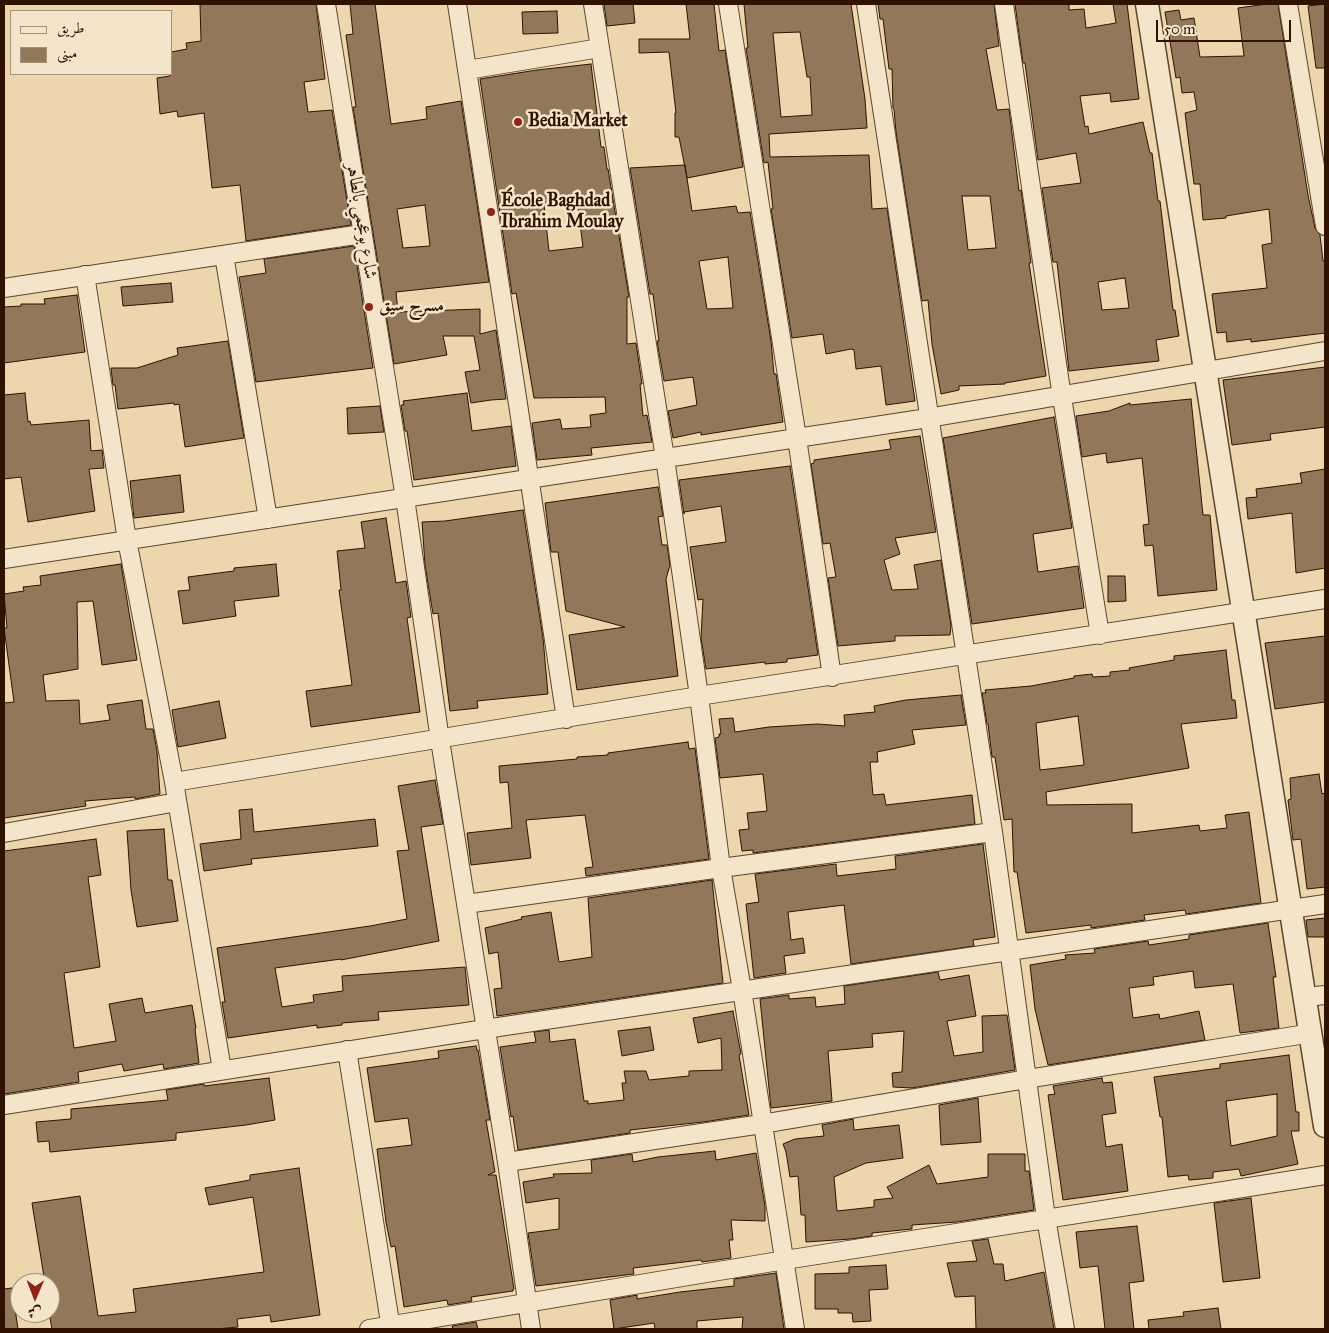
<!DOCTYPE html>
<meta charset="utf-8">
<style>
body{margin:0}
#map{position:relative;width:1329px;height:1333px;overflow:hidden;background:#ecd6ae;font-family:"IM FELL Great Primer",Amiri,serif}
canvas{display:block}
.frame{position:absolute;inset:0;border:5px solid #2f1300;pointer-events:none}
.legend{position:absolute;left:10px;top:10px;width:162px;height:65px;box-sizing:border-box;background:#f3e4ca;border:1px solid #a59079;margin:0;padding:6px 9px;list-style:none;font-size:15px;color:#2f1300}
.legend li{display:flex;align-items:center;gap:10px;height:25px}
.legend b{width:25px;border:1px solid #a59079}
.north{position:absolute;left:10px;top:1273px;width:50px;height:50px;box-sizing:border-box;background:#f3e4ca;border:1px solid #a59079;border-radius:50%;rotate:181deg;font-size:14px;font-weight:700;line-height:20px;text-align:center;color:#2f1300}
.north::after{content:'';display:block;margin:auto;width:18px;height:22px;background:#8f2418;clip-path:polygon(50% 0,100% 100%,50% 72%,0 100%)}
.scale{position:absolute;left:1156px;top:20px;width:135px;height:22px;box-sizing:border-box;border:2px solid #2f1300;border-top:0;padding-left:6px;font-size:15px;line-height:18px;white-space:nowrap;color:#2f1300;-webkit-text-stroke:4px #f3e4ca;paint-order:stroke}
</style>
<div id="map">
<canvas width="1329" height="1333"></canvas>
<div class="frame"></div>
<ul class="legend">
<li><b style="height:6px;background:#f3e4ca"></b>طريق</li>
<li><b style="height:14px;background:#91785a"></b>مبنى</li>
</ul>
<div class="north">ش</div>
<div class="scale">50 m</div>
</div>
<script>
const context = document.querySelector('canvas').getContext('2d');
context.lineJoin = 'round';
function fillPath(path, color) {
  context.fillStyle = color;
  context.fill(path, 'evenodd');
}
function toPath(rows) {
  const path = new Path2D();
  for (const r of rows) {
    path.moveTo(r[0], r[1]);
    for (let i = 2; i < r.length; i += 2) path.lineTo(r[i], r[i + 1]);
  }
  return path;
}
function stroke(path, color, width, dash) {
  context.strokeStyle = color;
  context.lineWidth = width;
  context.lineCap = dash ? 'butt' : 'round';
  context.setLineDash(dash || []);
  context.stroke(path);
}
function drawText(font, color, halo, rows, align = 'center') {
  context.font = font + ' "IM FELL Great Primer",Amiri,serif';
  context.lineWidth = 5;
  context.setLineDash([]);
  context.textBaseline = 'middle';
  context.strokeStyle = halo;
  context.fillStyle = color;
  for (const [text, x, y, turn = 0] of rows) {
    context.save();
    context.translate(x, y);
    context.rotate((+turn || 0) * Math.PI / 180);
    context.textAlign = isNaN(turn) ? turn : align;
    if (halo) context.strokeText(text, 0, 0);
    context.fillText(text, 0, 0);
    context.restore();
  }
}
const building = toPath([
 [200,4,316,4,325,79,304,82,308,112,332,110,351,225,246,241,240,185,212,188,204,113,178,117,177,111,160,114,157,78,170,76,171,52,187,49,186,43,201,41,200,4],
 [350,4,375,4,391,124,427,119,426,107,461,101,489,282,396,292,398,312,480,309,480,334,496,330,506,399,491,400,471,403,465,372,480,370,474,336,443,336,447,355,394,364,353,107,356,107,346,35,353,34,350,4],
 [425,205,430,246,403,248,397,209,425,205],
 [604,4,633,4,635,23,607,26,604,4],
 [686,4,714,4,719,51,725,50,743,167,687,178,679,137,675,137,675,113,676,113,669,52,639,53,639,39,690,39,686,4],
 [744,4,851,4,865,99,867,128,769,134,770,157,869,155,872,209,887,208,915,401,886,405,881,366,856,369,854,350,851,349,826,354,823,334,792,338,771,209,773,209,768,162,764,163,746,48,748,48,744,4],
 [800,32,807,77,810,77,812,115,781,117,773,33,800,32],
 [878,4,994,4,999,46,986,49,997,110,1009,109,1019,191,1021,190,1031,263,1029,263,1046,376,1005,383,1005,384,959,386,959,390,941,394,932,344,928,300,922,301,896,132,894,109,893,108,892,69,889,69,883,19,880,19,878,4],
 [962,196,990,196,996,248,968,250,962,196],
 [1015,4,1069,4,1069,10,1084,9,1086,28,1116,23,1113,4,1127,4,1139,99,1111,102,1110,93,1080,96,1085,127,1088,126,1089,134,1143,122,1150,153,1152,153,1158,201,1160,201,1173,310,1175,310,1179,336,1156,340,1159,361,1069,371,1057,262,1053,262,1042,188,1081,183,1076,153,1038,160,1025,63,1023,63,1015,4],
 [1125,278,1129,308,1102,310,1098,282,1125,278],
 [1267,4,1278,4,1308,195,1315,228,1320,235,1323,261,1325,261,1325,333,1251,342,1251,339,1227,342,1226,332,1217,333,1212,294,1267,288,1262,245,1272,243,1269,209,1226,216,1226,218,1203,220,1200,184,1194,184,1185,113,1197,110,1194,92,1182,93,1180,77,1176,78,1165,12,1179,10,1181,20,1194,18,1200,57,1244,56,1238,8,1267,4],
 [1325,4,1325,68,1316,68,1308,6,1325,4],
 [557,11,558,33,523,34,522,12,557,11],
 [591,64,601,147,604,147,607,169,608,169,629,297,627,297,627,344,636,343,642,384,640,384,643,416,647,415,652,442,591,448,592,455,537,460,532,423,560,419,562,429,591,427,590,415,606,413,605,397,534,398,516,293,512,294,480,79,537,70,591,64],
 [577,200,583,247,549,251,544,205,577,200],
 [685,165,692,211,736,206,738,213,750,212,771,341,774,374,776,374,783,422,701,435,701,432,673,438,668,411,697,405,693,377,664,381,657,341,659,341,653,294,650,294,630,168,685,165],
 [728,257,733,308,707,309,699,261,728,257],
 [354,246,373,368,256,382,239,277,266,273,264,259,354,246],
 [171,283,173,302,123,306,121,287,171,283],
 [77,295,85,352,4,363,4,307,21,306,21,304,45,304,44,299,77,295],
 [228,341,244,438,185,447,179,404,174,405,174,403,118,409,115,385,113,385,111,368,137,368,178,355,177,348,228,341],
 [1325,367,1325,427,1270,434,1271,440,1232,445,1223,380,1325,367],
 [25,393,28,422,30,421,31,425,89,420,91,451,102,450,104,468,89,469,95,511,28,522,21,477,4,479,4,395,25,393],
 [467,393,472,431,511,426,516,466,414,480,407,431,405,431,401,405,404,405,403,401,467,393],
 [1191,399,1203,515,1210,515,1217,590,1158,596,1153,545,1145,546,1143,525,1149,524,1142,458,1107,463,1106,453,1082,457,1076,416,1109,411,1130,403,1130,405,1191,399],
 [380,406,384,432,348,434,347,408,380,406],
 [1054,417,1072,528,1033,534,1038,572,1078,566,1084,608,972,624,943,438,1054,417],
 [920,436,936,532,895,538,900,554,884,560,892,590,918,589,914,565,941,560,951,626,950,635,895,636,895,641,838,646,828,578,836,577,830,543,823,544,811,464,814,463,814,460,891,449,889,440,920,436],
 [790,466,818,655,787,659,787,662,765,664,765,662,706,669,701,638,703,599,698,600,690,547,726,542,721,506,684,512,684,514,679,480,790,466],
 [1325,469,1325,568,1296,573,1292,513,1248,519,1246,498,1257,497,1256,489,1302,483,1300,473,1325,469],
 [180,475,184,512,134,518,130,481,180,475],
 [658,487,663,516,658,517,662,545,667,545,670,565,666,579,678,676,577,690,569,635,625,627,566,611,558,552,551,552,545,503,658,487],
 [523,510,543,638,548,694,477,701,478,708,450,711,438,613,433,614,425,565,422,522,445,521,523,510],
 [386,518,396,583,406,581,411,617,407,618,420,712,311,727,306,691,352,685,339,590,341,590,337,551,365,548,361,522,386,518],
 [121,564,137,660,102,665,93,601,77,602,78,669,43,675,46,701,79,700,80,724,110,720,107,705,142,700,146,729,153,729,157,751,160,794,135,799,135,797,85,801,86,806,4,818,4,703,14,702,4,628,7,628,4,594,24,591,23,587,41,585,40,576,121,564],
 [276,564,279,596,234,601,236,616,183,624,178,591,190,590,188,577,234,571,234,568,276,564],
 [1108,576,1125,576,1126,601,1108,602,1108,576],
 [1325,636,1325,702,1275,709,1265,643,1325,636],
 [1226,650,1232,700,1235,700,1237,718,1181,724,1189,768,1046,792,1047,805,1132,804,1132,833,1199,825,1200,831,1227,828,1225,815,1249,812,1261,903,1186,914,1185,910,1144,915,1145,920,1091,928,1091,925,1026,933,1017,872,1014,872,1012,819,1004,820,995,757,992,757,988,724,987,724,982,693,986,693,985,690,1031,686,1074,678,1074,676,1092,674,1093,677,1110,676,1110,672,1130,670,1129,668,1174,660,1174,656,1226,650],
 [1078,716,1084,765,1040,770,1036,723,1078,716],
 [961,695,966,725,912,730,915,744,877,752,878,762,870,762,873,795,884,794,886,805,972,795,975,824,753,853,753,850,742,851,739,830,749,829,747,813,767,811,763,774,720,778,715,738,719,737,719,734,721,734,719,719,733,718,735,732,769,727,817,724,845,726,844,715,875,712,874,706,906,700,961,695],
 [219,701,226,738,178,747,172,710,219,701],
 [688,742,689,749,695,748,709,859,586,876,585,868,593,867,585,815,526,820,531,858,471,865,467,833,512,828,508,782,500,783,499,766,577,759,577,757,608,755,608,753,688,742],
 [1319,774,1322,794,1325,793,1325,887,1307,889,1301,839,1293,840,1288,800,1291,799,1290,778,1319,774],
 [435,780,443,824,421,827,439,941,341,960,341,959,275,968,282,1007,314,1002,313,995,343,991,342,976,465,967,469,1005,378,1012,379,1020,342,1023,342,1025,317,1028,317,1025,228,1038,222,1002,225,1002,217,948,370,926,407,919,397,851,409,850,398,786,435,780],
 [252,809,254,832,375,819,378,846,251,859,252,864,204,871,200,844,241,839,239,810,252,809],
 [164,829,168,880,172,880,178,921,137,927,131,890,127,831,164,829],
 [96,839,101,875,88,877,100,967,64,973,74,1048,116,1041,109,1004,142,998,145,1013,192,1005,196,1028,195,1029,199,1063,164,1069,163,1064,124,1071,122,1064,78,1072,79,1082,4,1094,4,851,96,839],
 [983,844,995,937,973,940,974,946,851,964,844,905,788,912,791,940,803,938,805,953,784,956,786,973,754,978,746,904,759,902,755,874,836,864,837,876,896,869,895,856,983,844],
 [712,880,723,983,497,1016,494,989,502,988,498,952,489,954,485,928,522,919,521,917,551,912,559,962,592,957,588,898,712,880],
 [1325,918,1325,937,1308,937,1306,920,1325,918],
 [1268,923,1276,977,1273,977,1279,1028,1240,1033,1233,984,1195,988,1193,971,1153,977,1154,985,1129,988,1133,1018,1159,1014,1160,1019,1199,1011,1205,1040,1048,1065,1035,1009,1030,965,1066,959,1065,955,1095,953,1094,949,1148,941,1149,945,1189,939,1189,935,1268,923],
 [938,972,940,980,969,975,976,1016,947,1021,954,1056,983,1052,982,1016,1007,1015,1015,1070,912,1088,893,1087,892,1073,902,1072,904,1031,872,1034,873,1047,828,1051,832,1101,771,1108,760,999,789,995,789,999,815,997,816,1007,845,1004,844,986,938,972],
 [733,1011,741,1054,739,1055,749,1115,703,1122,630,1130,630,1133,518,1150,513,1116,511,1117,500,1047,536,1042,534,1032,549,1030,550,1042,575,1039,584,1101,588,1101,588,1104,624,1100,622,1083,626,1083,624,1071,646,1071,649,1080,689,1076,689,1071,722,1070,721,1038,698,1043,693,1018,733,1011],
 [650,1027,654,1050,622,1056,618,1031,650,1027],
 [476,1046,477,1050,478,1050,490,1120,486,1120,495,1172,488,1175,496,1175,514,1289,513,1289,513,1291,471,1297,472,1301,448,1305,447,1300,404,1307,395,1246,391,1247,386,1222,377,1149,412,1145,408,1118,375,1122,367,1068,439,1058,438,1051,476,1046],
 [1289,1055,1296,1112,1299,1112,1299,1131,1291,1131,1298,1164,1241,1176,1239,1169,1213,1172,1213,1178,1189,1180,1188,1175,1168,1177,1162,1117,1160,1117,1154,1077,1220,1068,1220,1064,1289,1055],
 [1277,1094,1277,1136,1231,1146,1226,1101,1277,1094],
 [269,1078,275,1120,246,1125,176,1133,176,1140,50,1152,49,1141,38,1142,36,1122,71,1119,71,1109,168,1100,166,1090,204,1084,204,1086,269,1078],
 [1102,1078,1103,1083,1112,1082,1116,1113,1102,1115,1106,1147,1122,1144,1128,1191,1063,1200,1048,1095,1055,1094,1053,1086,1102,1078],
 [978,1098,981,1142,941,1145,939,1105,978,1098],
 [853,1119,854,1130,899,1125,903,1158,866,1163,834,1177,837,1211,874,1207,874,1200,893,1198,887,1187,929,1165,937,1184,988,1177,988,1154,1025,1154,1025,1171,1029,1171,1034,1210,957,1222,912,1225,912,1229,872,1233,872,1236,851,1239,806,1242,805,1215,801,1215,798,1176,790,1177,786,1152,783,1144,795,1139,824,1136,822,1125,853,1119],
 [715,1151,716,1160,756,1153,765,1206,765,1221,731,1220,733,1240,729,1240,731,1258,702,1262,701,1260,633,1268,634,1274,536,1286,528,1233,559,1229,559,1198,526,1203,523,1182,554,1177,553,1174,592,1173,591,1160,632,1154,633,1162,658,1157,715,1151],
 [299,1168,320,1315,271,1322,270,1315,237,1319,238,1327,216,1329,52,1329,50,1318,50,1283,45,1283,32,1203,80,1196,98,1316,136,1312,133,1289,264,1272,253,1197,209,1205,205,1188,250,1180,250,1175,299,1168],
 [1251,1198,1260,1278,1223,1282,1214,1203,1251,1198],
 [1137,1226,1144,1281,1129,1283,1134,1329,1105,1329,1098,1266,1080,1268,1076,1232,1137,1226],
 [988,1239,994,1264,1003,1264,1005,1281,1044,1272,1054,1329,976,1329,975,1296,955,1297,947,1263,977,1261,972,1241,988,1239],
 [886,1265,888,1289,869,1290,871,1321,853,1322,852,1313,838,1313,838,1309,815,1309,815,1274,849,1273,849,1267,886,1265],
 [776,1273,784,1329,742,1329,743,1317,697,1321,697,1329,655,1329,654,1323,614,1329,610,1300,637,1295,637,1299,680,1292,734,1286,734,1279,776,1273],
 [12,1288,18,1329,4,1329,4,1289,12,1288],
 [1218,1308,1221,1329,1149,1329,1148,1320,1184,1316,1183,1312,1218,1308],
 [476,1322,478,1329,453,1329,452,1326,476,1322]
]);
fillPath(building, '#91785a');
stroke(building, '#2f1300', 1);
const minor = toPath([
 [326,4,405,498,440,740,507,1162,531,1329],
 [457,4,566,719],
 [593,4,665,458,699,696,721,868,742,990,795,1329],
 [728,4,797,438,832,677],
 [866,4,993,832,1046,1218,1065,1329],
 [1004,4,1062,397,1100,635],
 [1288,4,1325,226],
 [467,70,600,48],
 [224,255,268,519],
 [85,275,127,540,174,782,222,1070],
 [4,288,362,234],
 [4,559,928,418,1325,351],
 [174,782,699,696,1325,599],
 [4,833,177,802],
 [466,904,721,868,993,832],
 [1306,997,1325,995],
 [347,1050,391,1329],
 [4,1105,485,1029,1325,904],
 [507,1162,762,1124,1027,1079,1312,1033],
 [369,1329,785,1260,1325,1175]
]);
const tertiary = toPath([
 [1147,4,1325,1126]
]);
stroke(minor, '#5e442c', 20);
stroke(tertiary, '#5e442c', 25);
stroke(minor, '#f3e4ca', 18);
stroke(tertiary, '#f3e4ca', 22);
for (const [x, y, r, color] of [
 [518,122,5,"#8f2418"],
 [491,212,5,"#8f2418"],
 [369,307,5,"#8f2418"]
]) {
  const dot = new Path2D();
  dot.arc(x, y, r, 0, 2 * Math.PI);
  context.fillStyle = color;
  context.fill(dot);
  stroke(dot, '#f3e4ca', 2);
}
drawText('bold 18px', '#2f1300', '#f3e4ca', [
 ["Bedia Market",528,122],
 ["École Baghdad",501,202],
 ["Ibrahim Moulay",501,223],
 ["مسرح سيق",379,307]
], 'left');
drawText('18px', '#2f1300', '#f3e4ca', [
 ["شارع بوعجمي بالطاهر",361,221,81]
]);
</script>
